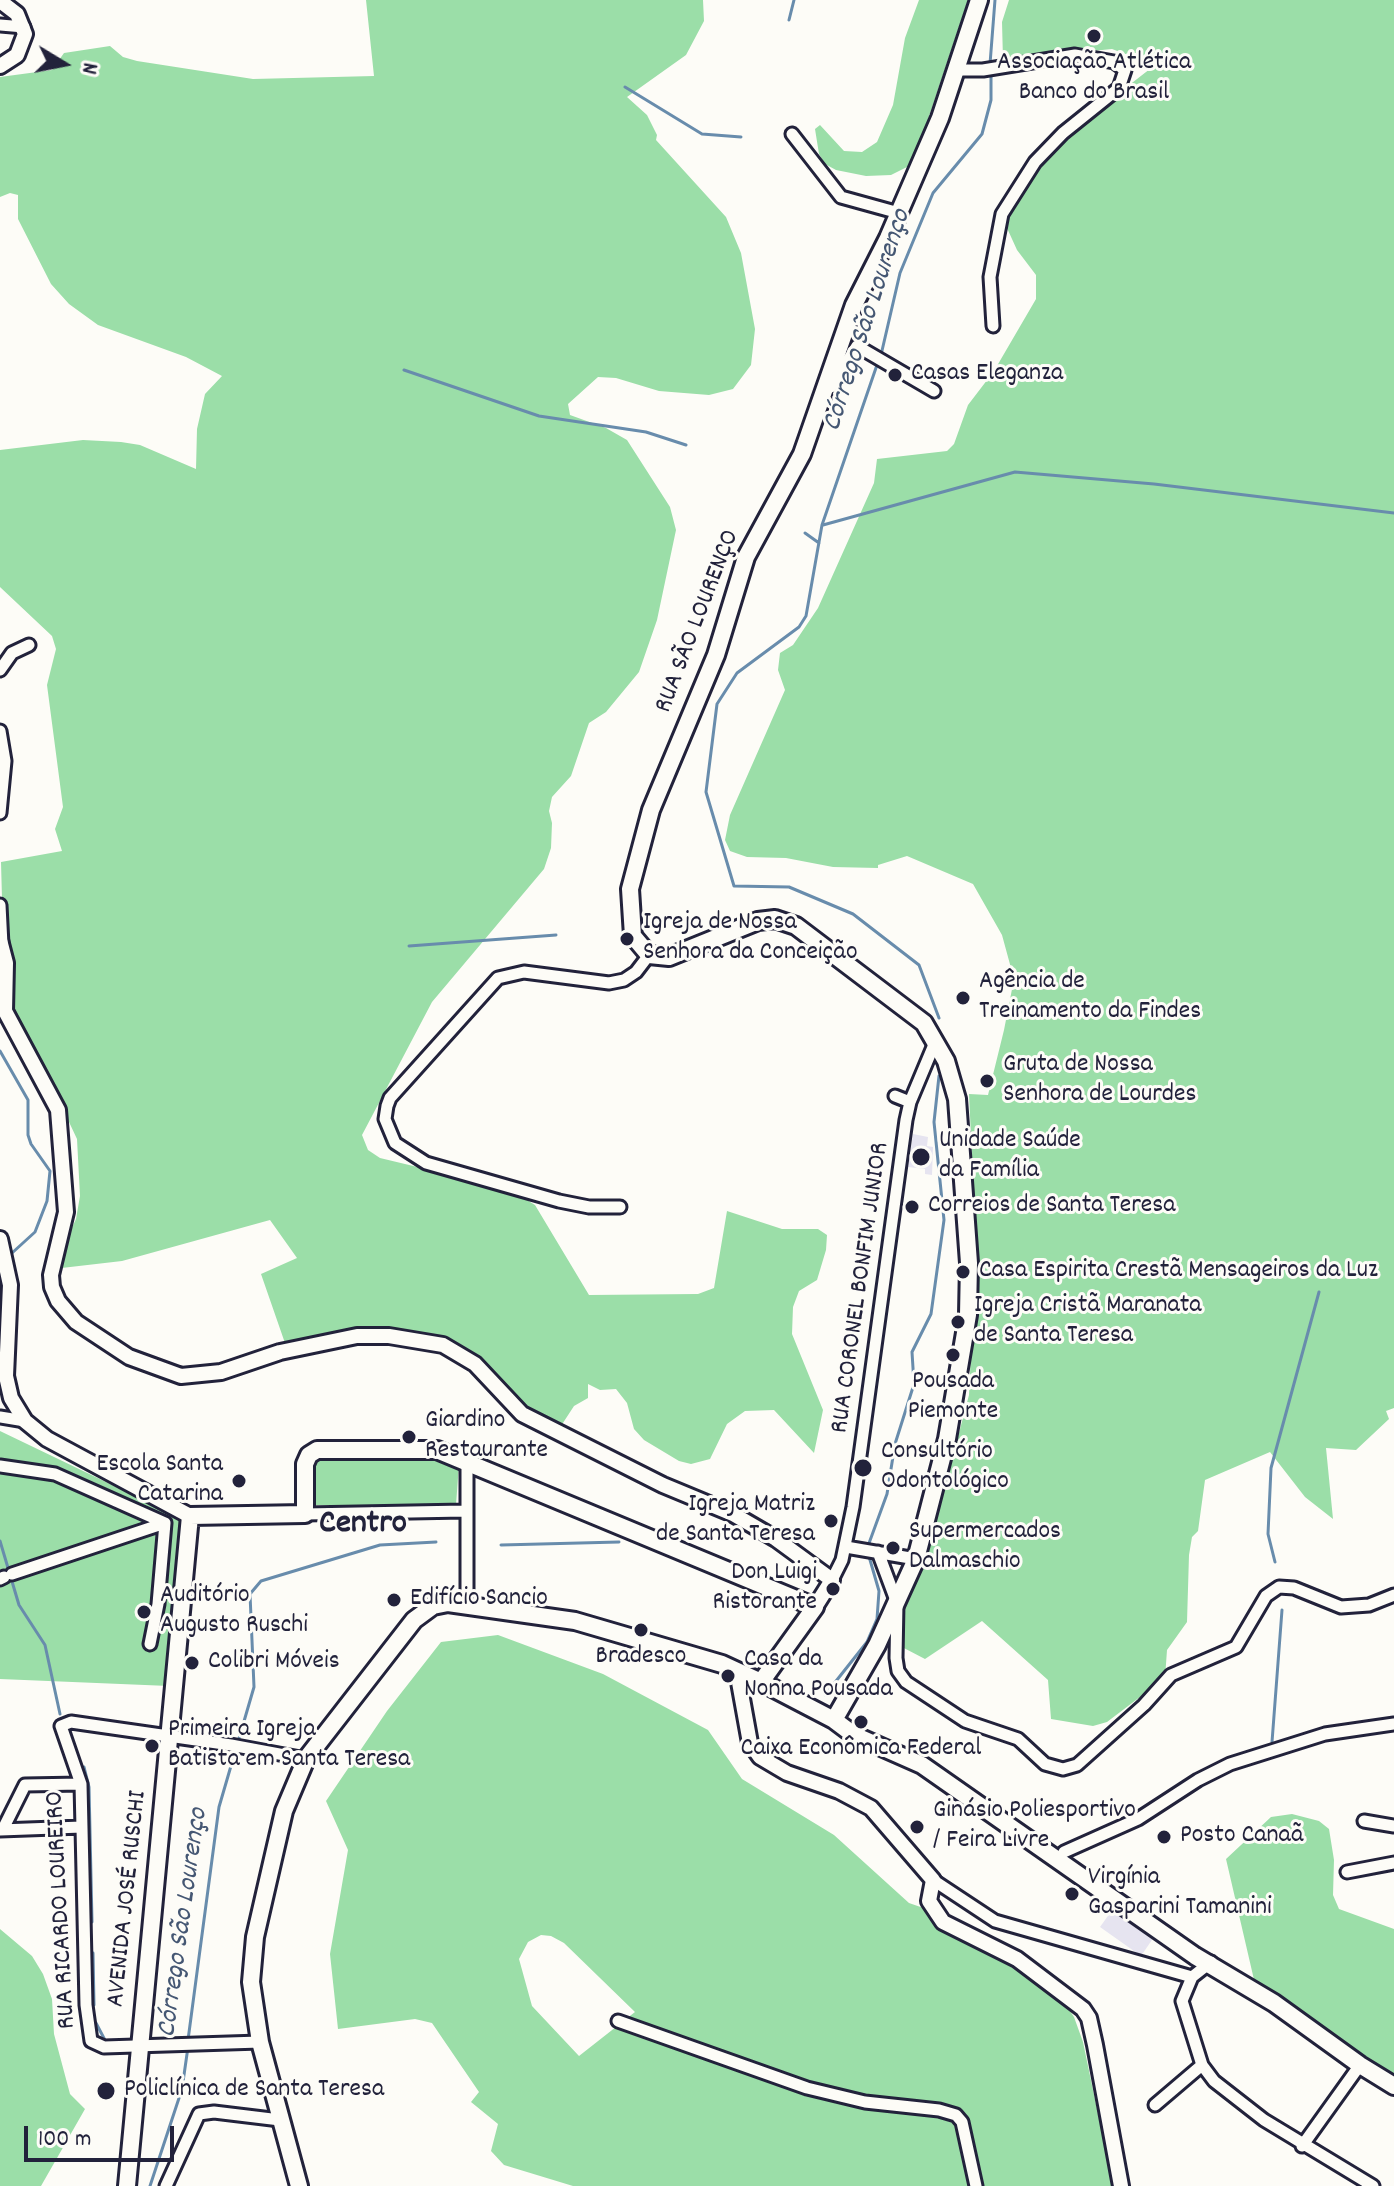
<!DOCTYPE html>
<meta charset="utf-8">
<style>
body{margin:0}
#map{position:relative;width:1394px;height:2186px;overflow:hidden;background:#fdfcf7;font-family:Dekko,sans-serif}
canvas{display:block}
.north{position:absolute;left:24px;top:24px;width:80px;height:80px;-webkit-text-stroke:6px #fdfcf7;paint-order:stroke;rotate:100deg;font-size:22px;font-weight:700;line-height:32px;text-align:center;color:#22223b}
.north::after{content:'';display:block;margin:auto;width:28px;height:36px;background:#22223b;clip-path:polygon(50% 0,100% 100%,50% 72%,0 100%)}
.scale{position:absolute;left:24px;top:2126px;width:150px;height:36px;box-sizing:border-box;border:4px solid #22223b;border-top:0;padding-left:10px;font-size:24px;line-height:28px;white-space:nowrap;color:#22223b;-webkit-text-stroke:6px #fdfcf7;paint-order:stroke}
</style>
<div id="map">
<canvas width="1394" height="2186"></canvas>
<div class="north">N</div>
<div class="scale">100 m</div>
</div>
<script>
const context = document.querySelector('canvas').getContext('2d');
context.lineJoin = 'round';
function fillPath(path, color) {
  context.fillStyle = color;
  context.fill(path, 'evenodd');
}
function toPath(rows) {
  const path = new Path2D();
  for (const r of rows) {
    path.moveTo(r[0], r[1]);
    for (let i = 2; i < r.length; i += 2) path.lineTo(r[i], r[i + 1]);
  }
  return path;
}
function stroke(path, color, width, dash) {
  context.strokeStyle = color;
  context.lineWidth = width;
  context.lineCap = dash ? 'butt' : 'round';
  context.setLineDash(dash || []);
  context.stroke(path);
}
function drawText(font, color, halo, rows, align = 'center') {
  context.font = font + ' Dekko,sans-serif';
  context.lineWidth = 6;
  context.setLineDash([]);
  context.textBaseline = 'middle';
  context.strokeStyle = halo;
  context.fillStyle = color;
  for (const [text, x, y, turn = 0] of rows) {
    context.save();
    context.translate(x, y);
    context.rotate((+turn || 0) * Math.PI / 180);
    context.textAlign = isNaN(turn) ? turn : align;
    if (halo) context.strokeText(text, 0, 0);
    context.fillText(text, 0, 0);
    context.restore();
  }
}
fillPath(toPath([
 [913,1134,928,1137,927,1146,933,1147,932,1175,925,1174,925,1169,908,1167],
 [1115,1906,1156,1934,1141,1956,1100,1927]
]), '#e6e4f0');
fillPath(toPath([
 [366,0,703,0,704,21,686,55,627,97,647,115,657,135,656,140,726,217,741,253,755,329,751,365,733,389,709,395,659,391,616,378,598,377,568,404,570,415,606,428,627,440,670,507,676,530,657,620,639,672,606,712,589,723,571,776,552,797,549,811,552,823,551,848,544,869,432,1002,362,1135,368,1150,380,1158,509,1189,535,1205,589,1295,698,1294,714,1288,727,1211,782,1229,818,1229,827,1235,826,1250,817,1280,799,1291,793,1307,792,1334,823,1410,814,1453,774,1410,745,1411,727,1424,710,1459,691,1464,679,1461,644,1440,634,1429,627,1403,616,1389,600,1390,588,1384,588,1398,574,1406,559,1429,530,1416,484,1367,420,1337,286,1346,261,1274,297,1258,270,1220,122,1261,53,1269,76,1219,80,1196,77,1139,46,1073,5,1008,1,862,62,851,55,829,63,807,47,685,56,649,52,636,0,587,0,450,83,440,121,442,140,445,196,469,197,429,205,394,222,376,186,357,98,325,69,304,51,284,18,219,18,195,10,193,0,197,0,77,52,70,64,53,110,46,123,57,137,61,253,79,374,76],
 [919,0,968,0,913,164,891,175,866,176,836,170,825,164,819,154,815,129,820,125,844,151,862,152,877,142,893,105,905,38],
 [1009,0,1394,0,1394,1408,1386,1411,1389,1419,1356,1450,1326,1448,1333,1519,1305,1497,1270,1452,1205,1480,1198,1531,1192,1537,1189,1555,1187,1622,1167,1650,1165,1678,1107,1722,1093,1726,1051,1719,1048,1680,982,1621,925,1659,900,1646,907,1597,937,1516,969,1395,976,1244,969,1094,988,1095,1004,1030,1014,979,1002,935,973,884,907,856,878,865,878,868,833,867,786,858,747,857,730,851,725,840,730,815,785,690,778,670,780,653,793,645,818,608,874,483,877,459,947,451,954,444,968,405,994,371,1036,299,1036,275,1017,250,1007,228,1012,203,1037,149,1058,127,1119,93,1155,65,1112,49,1003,60,1002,22],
 [0,1431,185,1520,169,1686,0,1679],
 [431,1453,459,1464,456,1505,312,1505,314,1457],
 [498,1635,603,1674,708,1730,742,1779,834,1835,909,1903,935,1912,997,1951,1062,1999,1074,2017,1083,2042,1113,2186,573,2186,504,2165,491,2151,498,2124,471,2102,479,2092,432,2023,415,2019,338,2029,330,1954,348,1850,326,1801,387,1711,441,1642],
 [541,1935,551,1936,564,1943,635,2012,579,2056,532,2006,519,1959,528,1942],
 [1292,1814,1319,1821,1329,1829,1334,1860,1333,1895,1339,1909,1394,1929,1394,2081,1255,1984,1226,1859,1271,1817],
 [0,1929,32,1956,43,1974,52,1999,54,2034,70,2094,85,2109,41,2186,0,2186]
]), '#9bdea8');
stroke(toPath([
 [789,20,794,0],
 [990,64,995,0],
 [625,87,702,134,741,137],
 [881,355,900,273,933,193,982,134,991,100,991,71],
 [878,362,822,525,806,616,799,627,737,673,717,704,706,792,734,886,789,887,853,914,919,965,939,1018],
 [404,370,539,416,646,432,686,445],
 [823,525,1015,472,1154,484,1394,513],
 [805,533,819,543],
 [409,946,556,935],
 [0,1051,28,1100,28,1135,31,1144,50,1171,47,1201,35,1232,12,1253],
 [0,1541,19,1605,45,1645,60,1714],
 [501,1545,619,1542],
 [868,1546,887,1494,895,1444,914,1384,912,1352,931,1314,944,1220,934,1122,939,1076],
 [1275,1562,1268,1534,1271,1468,1319,1292],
 [825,1695,867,1642,877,1619,879,1591,868,1553],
 [1272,1742,1282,1610],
 [84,1767,89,1787,92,1922],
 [93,1953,94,2005],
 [96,2023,107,2044],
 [188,2040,219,1807,254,1687,250,1594,261,1581,380,1545,436,1542],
 [150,2186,182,2089,188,2047]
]), '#688cac', 3);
const street = toPath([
 [0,25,24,27],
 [957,70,983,70,1075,55,1114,62,1125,70,1119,88,1063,133,1035,162,1002,214,990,277,993,326],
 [792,134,841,197,899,213],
 [831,387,857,346,934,391],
 [0,670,12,653,29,645],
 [0,731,5,761,0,813],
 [0,905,2,945],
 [895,1096,910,1102],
 [620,1207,589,1207,559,1201,426,1163,395,1143,385,1119,387,1106,390,1098,498,978,524,972,609,983,624,980,636,972,649,955],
 [0,1417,25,1421],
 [467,1461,467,1604],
 [0,1466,55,1474,165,1523,158,1604,150,1644],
 [305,1514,464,1511],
 [846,1547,916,1559],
 [878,1552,897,1603,896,1658,898,1671,906,1682,965,1721,1018,1739,1045,1764,1063,1769,1077,1765,1144,1705,1171,1675,1236,1647,1266,1596,1279,1587,1294,1588,1341,1607,1369,1605,1394,1595],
 [12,1574,165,1523],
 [0,1579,4,1577],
 [832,1580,842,1560,853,1507,906,1120,910,1102,936,1040],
 [1364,1821,1394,1826],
 [3,1829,25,1785,81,1784],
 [0,1830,82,1827],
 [1064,1852,1138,1819,1198,1780,1230,1764,1325,1734,1394,1724],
 [1347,1872,1394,1863],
 [933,1880,995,1921,1192,1977],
 [1211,1962,1192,1977,1182,2001,1202,2065,1214,2081,1264,2120,1373,2186],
 [618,2021,807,2088,865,2102,939,2110,956,2115,962,2122,976,2186],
 [260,2042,104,2047,91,2041,86,2005,81,1784,61,1726,71,1722,231,1745,306,1759],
 [1155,2105,1202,2065],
 [1302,2146,1360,2065],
 [166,2186,199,2114,214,2112,280,2120]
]);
const secondary = toPath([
 [0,1,17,14,25,34,17,55,0,66],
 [0,940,6,963,5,1011,58,1110,66,1212,51,1275,52,1287,58,1301,76,1322,129,1357,181,1376,221,1372,280,1352,357,1336,389,1336,443,1345,475,1364,522,1414,663,1485,733,1514,776,1539,832,1580,815,1607],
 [0,1239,10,1285,6,1376,11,1398,25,1421,47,1439,190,1516],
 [737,1671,750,1743,760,1757,787,1773,839,1791,871,1808,933,1880,929,1901,943,1922,1017,1959,1083,2009,1089,2018,1095,2045,1121,2186]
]);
const primary = toPath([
 [834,1720,877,1645,916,1559,947,1439,968,1315,969,1263,957,1099,946,1061,924,1023,796,926,775,919,758,921,669,957,649,955,633,936,630,889,651,810,716,655,746,557,802,454,854,305,888,238,940,118,979,0],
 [127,2186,190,1516,305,1514,305,1464,309,1455,317,1450,437,1450,815,1607,761,1682],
 [299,2186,260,2042,251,1982,255,1937,284,1811,306,1759,414,1620,433,1606,448,1603,575,1621,722,1664,761,1682,834,1720,854,1735,922,1765,1195,1956,1274,2003,1360,2065,1394,2086]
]);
stroke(street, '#22223b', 17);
stroke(secondary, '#22223b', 20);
stroke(primary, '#22223b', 22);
stroke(street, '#fdfcf7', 11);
stroke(secondary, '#fdfcf7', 14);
stroke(primary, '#fdfcf7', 16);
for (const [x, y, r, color] of [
 [1094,36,8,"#22223b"],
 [895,375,8,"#22223b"],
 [627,939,8,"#22223b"],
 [963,998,8,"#22223b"],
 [987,1081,8,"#22223b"],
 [921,1157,10,"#22223b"],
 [912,1207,8,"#22223b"],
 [963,1272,8,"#22223b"],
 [958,1322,8,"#22223b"],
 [953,1355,8,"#22223b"],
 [409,1437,8,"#22223b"],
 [863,1468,10,"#22223b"],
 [239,1481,8,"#22223b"],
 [831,1521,8,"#22223b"],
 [893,1548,8,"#22223b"],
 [833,1589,8,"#22223b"],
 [394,1600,8,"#22223b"],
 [144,1612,8,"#22223b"],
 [641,1630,8,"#22223b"],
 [192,1663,8,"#22223b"],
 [728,1676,8,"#22223b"],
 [861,1722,8,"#22223b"],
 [152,1746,8,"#22223b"],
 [917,1827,8,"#22223b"],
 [1164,1837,8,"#22223b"],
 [1072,1894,8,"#22223b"],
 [106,2091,10,"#22223b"]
]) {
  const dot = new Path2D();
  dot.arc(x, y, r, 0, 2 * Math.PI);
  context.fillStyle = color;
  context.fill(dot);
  stroke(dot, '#fdfcf7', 3);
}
drawText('26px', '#22223b', '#fdfcf7', [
 ["Associação Atlética",1094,64,"center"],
 ["Banco do Brasil",1094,94,"center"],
 ["Casas Eleganza",911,375],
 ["Igreja de Nossa",643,924],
 ["Senhora da Conceição",643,954],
 ["Agência de",979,983],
 ["Treinamento da Findes",979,1013],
 ["Gruta de Nossa",1003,1066],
 ["Senhora de Lourdes",1003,1096],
 ["Unidade Saúde",939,1142],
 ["da Família",939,1172],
 ["Correios de Santa Teresa",928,1207],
 ["Casa Espirita Crestã Mensageiros da Luz",979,1272],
 ["Igreja Cristã Maranata",974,1307],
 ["de Santa Teresa",974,1337],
 ["Pousada",953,1383,"center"],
 ["Piemonte",953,1413,"center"],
 ["Giardino",425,1422],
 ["Restaurante",425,1452],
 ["Consultório",881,1453],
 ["Odontológico",881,1483],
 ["Escola Santa",223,1466,"right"],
 ["Catarina",223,1496,"right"],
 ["Igreja Matriz",815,1506,"right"],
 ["de Santa Teresa",815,1536,"right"],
 ["Supermercados",909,1533],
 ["Dalmaschio",909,1563],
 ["Don Luigi",817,1574,"right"],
 ["Ristorante",817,1604,"right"],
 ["Auditório",160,1597],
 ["Augusto Ruschi",160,1627],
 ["Edifício Sancio",410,1600],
 ["Bradesco",641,1658,"center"],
 ["Casa da",744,1661],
 ["Nonna Pousada",744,1691],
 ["Colibri Móveis",208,1663],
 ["Primeira Igreja",168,1731],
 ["Batista em Santa Teresa",168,1761],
 ["Caixa Econômica Federal",861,1750,"center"],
 ["Ginásio Poliesportivo",933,1812],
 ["/ Feira Livre",933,1842],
 ["Posto Canaã",1180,1837],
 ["Virgínia",1088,1879],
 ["Gasparini Tamanini",1088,1909],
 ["Policlínica de Santa Teresa",124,2091]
], 'left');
drawText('26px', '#22223b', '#fdfcf7', [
 ["RUA SÃO LOURENÇO",699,622,-69],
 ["RUA CORONEL BONFIM JUNIOR",862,1288,-82],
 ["AVENIDA JOSÉ RUSCHI",129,1899,-84],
 ["RUA RICARDO LOUREIRO",63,1910,-93]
]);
drawText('italic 28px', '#455773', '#fdfcf7', [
 ["Córrego São Lourenço",869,321,-72],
 ["Córrego São Lourenço",185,1923,-82]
]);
drawText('bold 34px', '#22223b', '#fdfcf7', [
 ["Centro",363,1526]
]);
</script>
